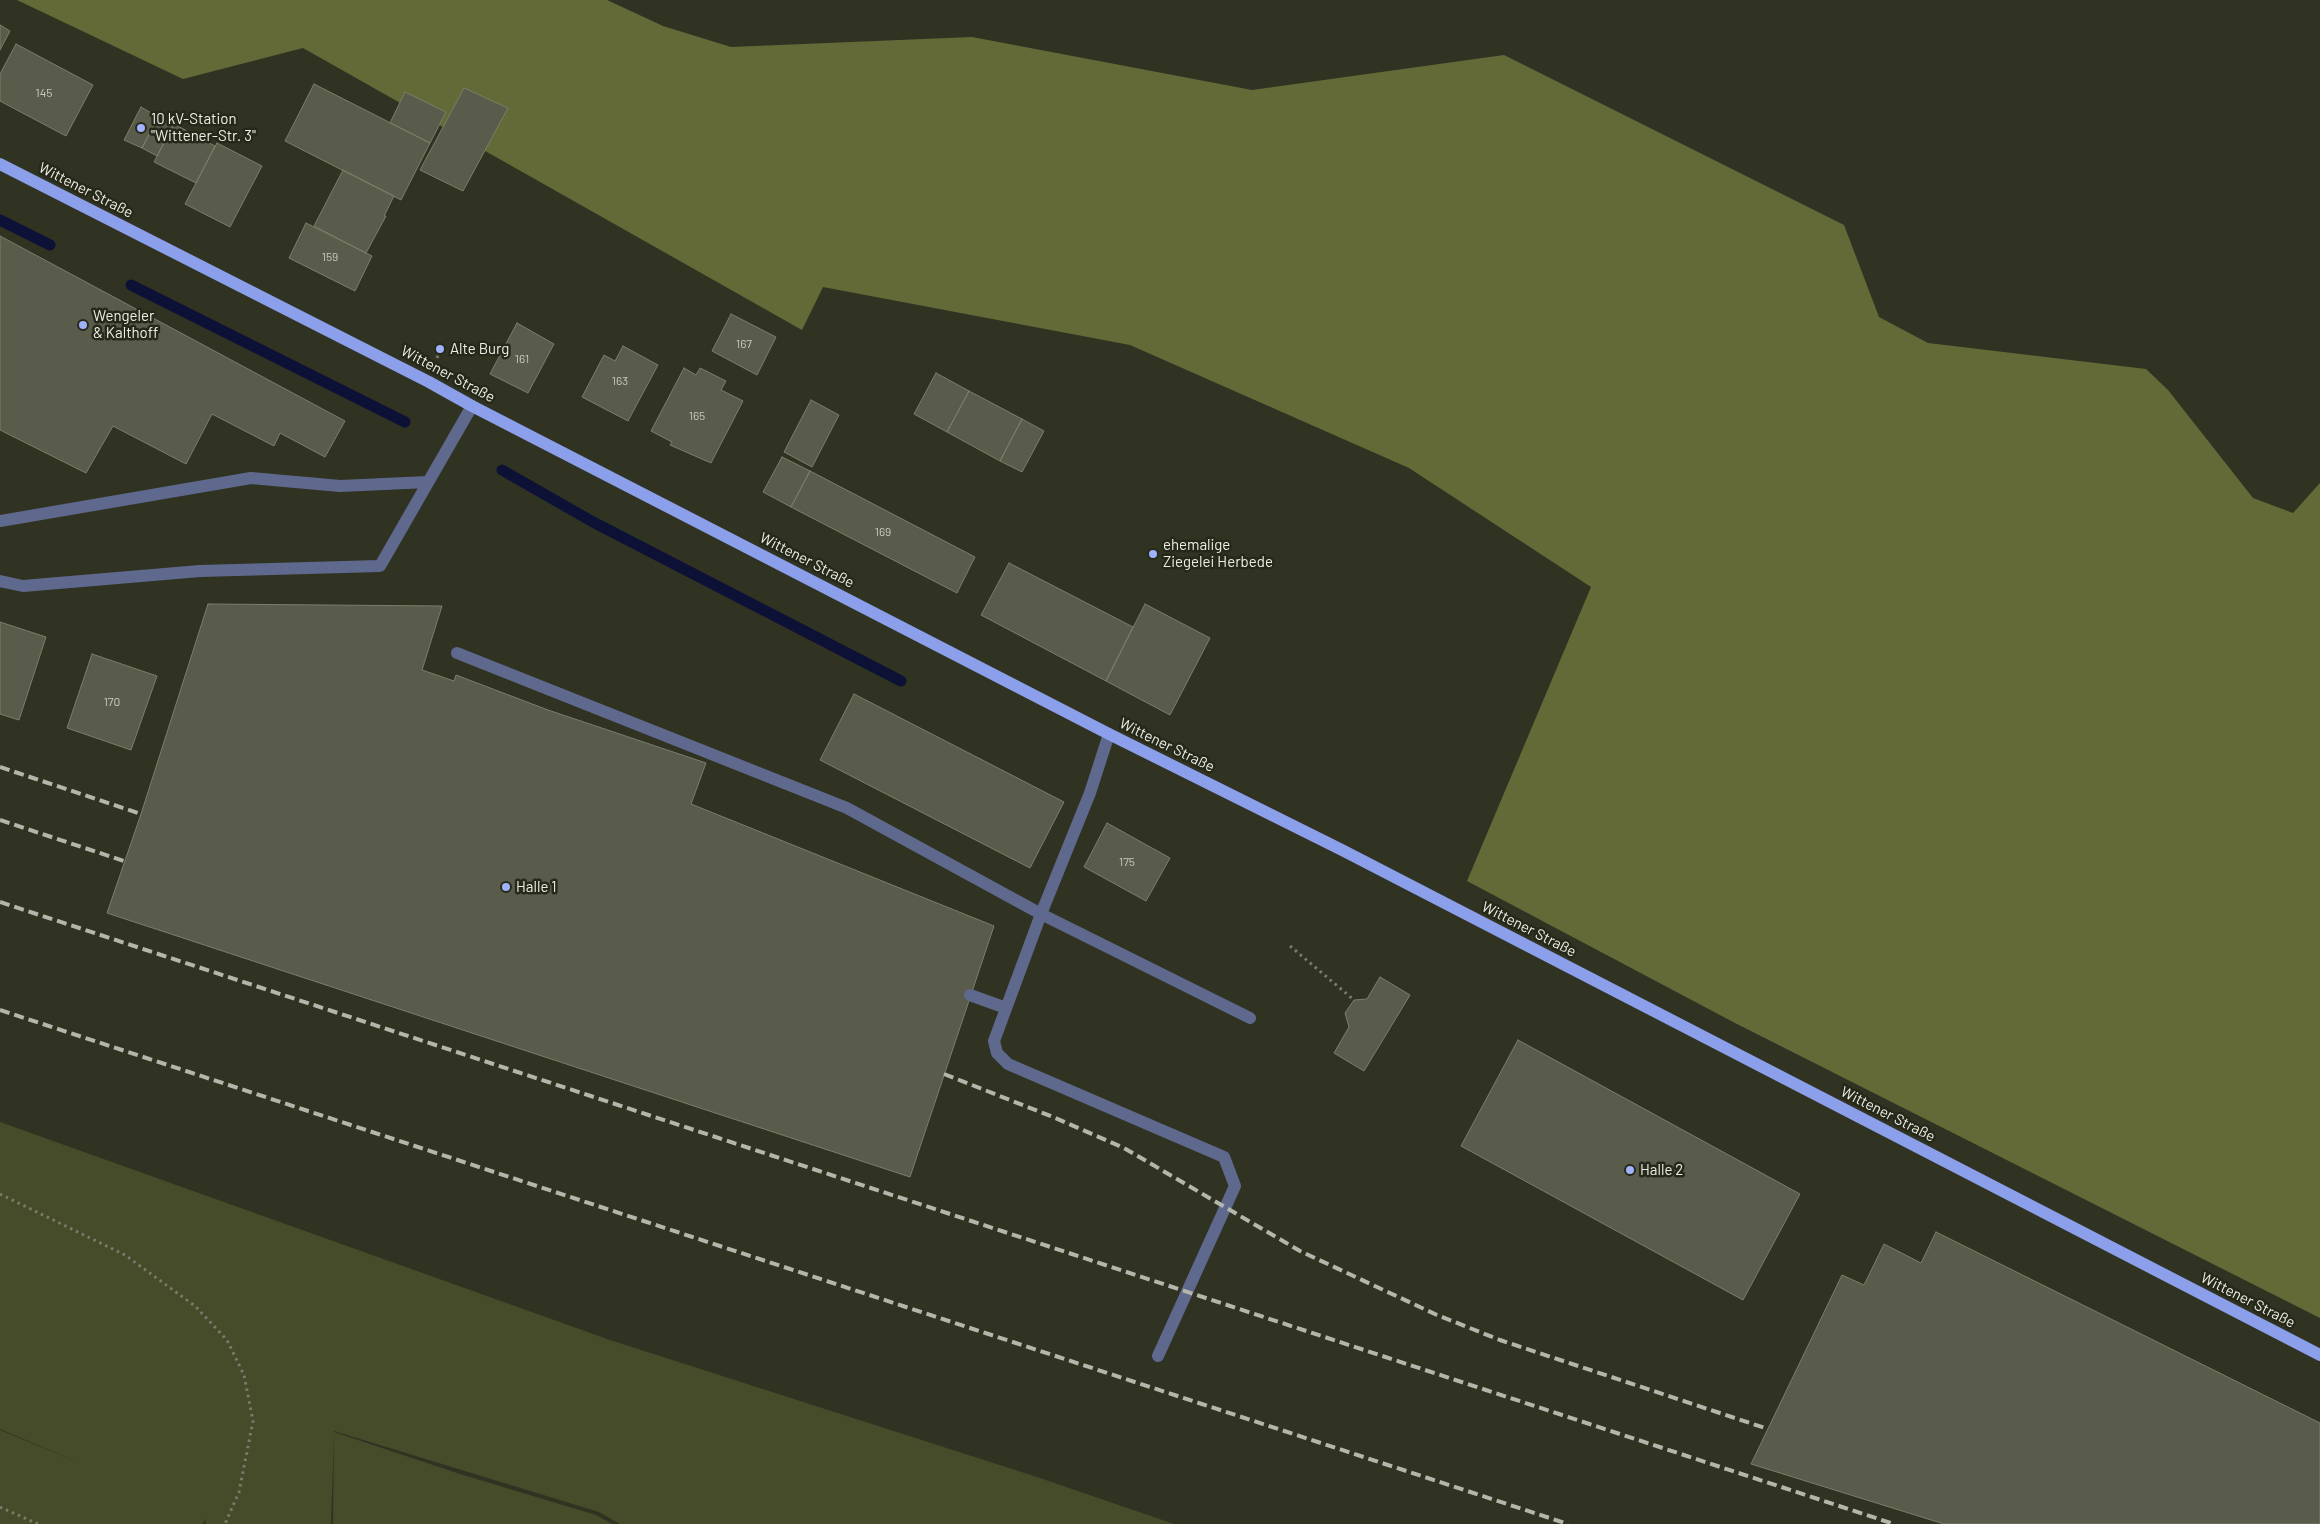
<!DOCTYPE html>
<meta charset="utf-8">
<style>
body{margin:0}
canvas{display:block;background:#303322}
</style>
<canvas width="2320" height="1524"></canvas>
<script>
const context = document.querySelector('canvas').getContext('2d');
context.lineJoin = 'round';
function fillPath(path, color) {
  context.fillStyle = color;
  context.fill(path, 'evenodd');
}
function toPath(rows) {
  const path = new Path2D();
  for (const r of rows) {
    path.moveTo(r[0], r[1]);
    for (let i = 2; i < r.length; i += 2) path.lineTo(r[i], r[i + 1]);
  }
  return path;
}
function stroke(path, color, width, dash) {
  context.strokeStyle = color;
  context.lineWidth = width;
  context.lineCap = dash ? 'butt' : 'round';
  context.setLineDash(dash || []);
  context.stroke(path);
}
function drawText(font, color, halo, rows, align = 'center') {
  context.font = font + ' Barlow,sans-serif';
  context.lineWidth = 5;
  context.setLineDash([]);
  context.textBaseline = 'middle';
  context.strokeStyle = halo;
  context.fillStyle = color;
  for (const [text, x, y, turn = 0] of rows) {
    context.save();
    context.translate(x, y);
    context.rotate((+turn || 0) * Math.PI / 180);
    context.textAlign = isNaN(turn) ? turn : align;
    if (halo) context.strokeText(text, 0, 0);
    context.fillText(text, 0, 0);
    context.restore();
  }
}
fillPath(toPath([
 [0,1122,610,1340,1037,1477,1174,1524,620,1524,599,1512,334,1431,331,1524,206,1524,205,1519,203,1524,0,1524,0,1430,87,1466,0,1429],
 [334,1432,460,1474,596,1515,612,1524,333,1524]
]), '#464b29');
fillPath(toPath([
 [17,0,607,0,663,26,731,47,972,37,1252,90,1504,55,1844,225,1879,317,1928,343,2146,369,2168,390,2253,498,2293,513,2320,483,2320,1318,1735,1023,1467,881,1591,587,1409,468,1130,345,823,287,802,330,303,48,183,79]
]), '#636a38');
stroke(toPath([
 [0,220,50,245],
 [131,285,405,422],
 [502,470,593,522,901,681]
]), '#0c1135', 11);
const building = toPath([
 [0,25,10,31,0,50,0,25],
 [16,44,93,85,66,136,0,101,0,74,16,44],
 [314,84,430,143,401,200,285,141,314,84],
 [464,88,508,108,463,191,420,170,464,88],
 [405,92,446,112,430,143,390,123,405,92],
 [141,107,158,117,142,148,124,140,141,107],
 [158,117,174,124,157,156,142,148,158,117],
 [174,124,215,146,196,183,154,162,174,124],
 [217,143,262,166,230,227,185,204,217,143],
 [343,170,394,196,384,216,386,216,366,253,314,226,343,170],
 [306,223,372,256,355,291,289,258,306,223],
 [0,236,345,421,325,457,280,433,274,446,212,414,186,464,113,426,86,473,0,430,0,236],
 [731,314,776,337,757,375,712,351,731,314],
 [517,323,554,344,528,393,490,374,517,323],
 [623,346,658,365,628,421,582,397,604,355,615,361,623,346],
 [684,368,696,375,700,368,726,381,721,390,743,401,711,463,670,445,672,442,651,431,684,368],
 [936,373,969,391,947,432,914,414,936,373],
 [969,391,1022,419,1000,461,947,432,969,391],
 [811,400,839,415,812,467,784,452,811,400],
 [1022,419,1044,431,1022,472,1000,461,1022,419],
 [782,457,810,471,791,507,763,492,782,457],
 [810,471,975,557,957,593,791,507,810,471],
 [1009,563,1133,627,1106,681,981,615,1009,563],
 [208,604,442,606,422,670,454,681,456,675,548,710,706,763,691,804,994,926,910,1177,107,913,141,814,208,604],
 [1145,604,1210,638,1170,715,1106,681,1145,604],
 [0,622,46,637,19,720,0,714,0,622],
 [92,654,157,676,131,750,67,728,92,654],
 [854,694,1064,802,1030,868,820,760,854,694],
 [1107,823,1170,858,1146,901,1084,867,1107,823],
 [1380,977,1410,995,1364,1071,1334,1053,1349,1027,1345,1013,1354,1000,1367,999,1380,977],
 [1518,1040,1800,1194,1743,1300,1461,1146,1518,1040],
 [1936,1232,2320,1423,2320,1524,1944,1524,1751,1464,1842,1275,1864,1285,1884,1244,1921,1263,1936,1232]
]);
fillPath(building, '#595c4a');
stroke(building, '#7a7e6b', 1);
stroke(toPath([
 [437,358,440,349],
 [1290,946,1354,1000],
 [0,1194,125,1255,195,1306,227,1340,244,1375,253,1421,239,1492,225,1524],
 [0,1507,38,1524]
]), '#797b6d', 3, [2.5, 4]);
stroke(toPath([
 [0,521,251,478,340,486,428,482],
 [0,581,23,586,200,571,380,566,472,406],
 [457,653,847,808,1041,914,1250,1018],
 [1109,734,1090,793,1041,914,994,1041,997,1053,1008,1064,1224,1157,1235,1186,1158,1356],
 [970,995,1006,1008]
]), '#5f698e', 12);
stroke(toPath([
 [0,164,429,382,472,406,1109,734,1342,850,2320,1355]
]), '#8b9fea', 12);
stroke(toPath([
 [0,767,141,814],
 [0,820,124,861],
 [0,902,1894,1524],
 [0,1010,1568,1524],
 [944,1074,1053,1117,1124,1148,1300,1251,1437,1315,1500,1340,1768,1429]
]), '#b3b6aa', 4, [10, 5]);
for (const [x, y, r, color] of [
 [141,128,5,"#9fb3fd"],
 [83,325,5,"#9fb3fd"],
 [440,349,5,"#9fb3fd"],
 [1153,554,5,"#9fb3fd"],
 [506,887,5,"#9fb3fd"],
 [1630,1170,5,"#9fb3fd"]
]) {
  const dot = new Path2D();
  dot.arc(x, y, r, 0, 2 * Math.PI);
  context.fillStyle = color;
  context.fill(dot);
  stroke(dot, '#262919', 2);
}
drawText('12px', '#c7cabe', null, [
 ["145",44,93],
 ["159",330,257],
 ["167",744,344],
 ["161",522,359],
 ["163",620,381],
 ["165",697,416],
 ["169",883,532],
 ["170",112,702],
 ["175",1127,862]
]);
drawText('15px', '#eceee4', '#262919', [
 ["10 kV-Station",151,119],
 ["\"Wittener-Str. 3\"",151,136],
 ["Wengeler",93,316],
 ["& Kalthoff",93,333],
 ["Alte Burg",450,349],
 ["ehemalige",1163,545],
 ["Ziegelei Herbede",1163,562],
 ["Halle 1",516,887],
 ["Halle 2",1640,1170]
], 'left');
drawText('15px', '#eceee4', '#262919', [
 ["Wittener Straße",86,190,27],
 ["Wittener Straße",448,374,28],
 ["Wittener Straße",807,560,27],
 ["Wittener Straße",1167,745,26],
 ["Wittener Straße",1529,929,27],
 ["Wittener Straße",1888,1114,27],
 ["Wittener Straße",2248,1300,27]
]);
</script>
